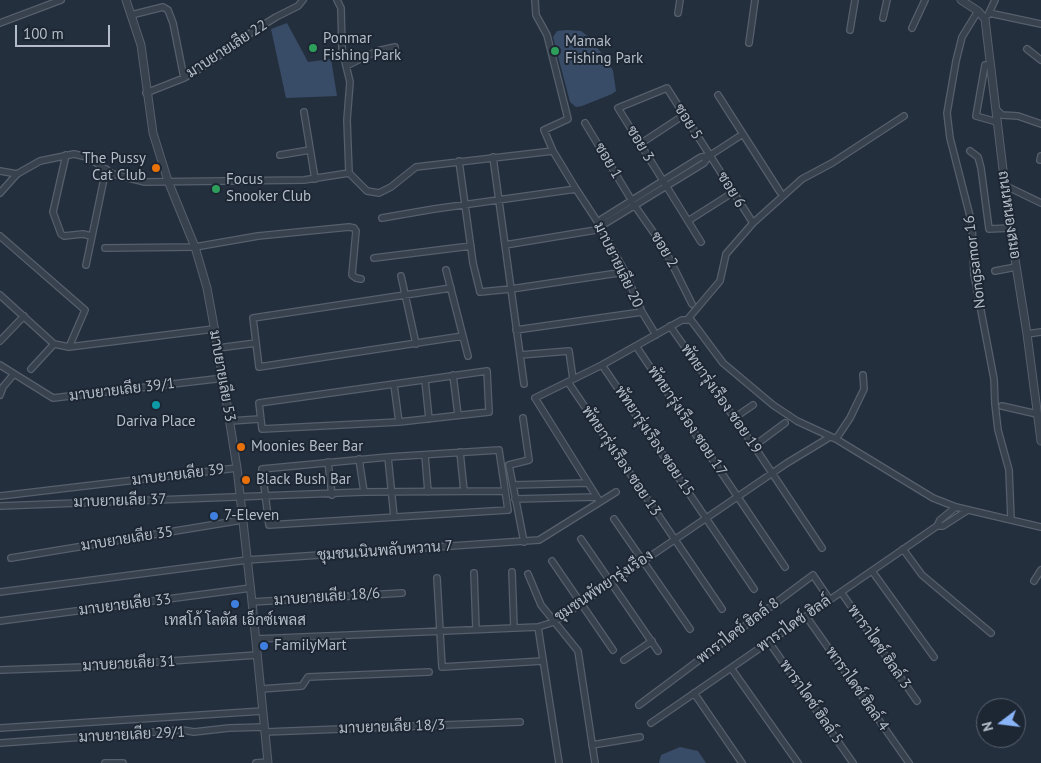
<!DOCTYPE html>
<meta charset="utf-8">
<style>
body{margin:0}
#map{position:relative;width:1041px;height:763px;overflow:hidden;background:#242f3e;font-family:"PT Sans",sans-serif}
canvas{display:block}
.north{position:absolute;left:976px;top:698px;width:50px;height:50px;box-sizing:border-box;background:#1d2633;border:1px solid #59626f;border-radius:50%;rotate:255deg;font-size:14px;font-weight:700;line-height:20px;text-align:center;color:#b4bcc9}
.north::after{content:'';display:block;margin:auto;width:18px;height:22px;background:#8ab4f8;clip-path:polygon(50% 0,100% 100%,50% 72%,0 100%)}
.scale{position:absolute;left:15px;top:25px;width:95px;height:22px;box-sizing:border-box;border:2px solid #b4bcc9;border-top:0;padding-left:6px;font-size:15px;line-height:18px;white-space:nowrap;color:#b4bcc9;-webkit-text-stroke:4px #1d2633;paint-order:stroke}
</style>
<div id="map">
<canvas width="1041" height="763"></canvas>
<div class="north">N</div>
<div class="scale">100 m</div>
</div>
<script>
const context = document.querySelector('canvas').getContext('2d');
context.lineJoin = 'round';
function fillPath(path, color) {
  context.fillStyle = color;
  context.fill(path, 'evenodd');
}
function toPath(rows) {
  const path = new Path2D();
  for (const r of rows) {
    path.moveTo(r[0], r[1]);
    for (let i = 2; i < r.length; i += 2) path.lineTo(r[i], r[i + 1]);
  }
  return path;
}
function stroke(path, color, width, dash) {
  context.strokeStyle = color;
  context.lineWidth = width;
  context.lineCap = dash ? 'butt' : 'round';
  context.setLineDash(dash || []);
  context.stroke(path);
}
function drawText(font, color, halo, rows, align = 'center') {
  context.font = font + ' "PT Sans",Sarabun,sans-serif';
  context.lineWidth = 4;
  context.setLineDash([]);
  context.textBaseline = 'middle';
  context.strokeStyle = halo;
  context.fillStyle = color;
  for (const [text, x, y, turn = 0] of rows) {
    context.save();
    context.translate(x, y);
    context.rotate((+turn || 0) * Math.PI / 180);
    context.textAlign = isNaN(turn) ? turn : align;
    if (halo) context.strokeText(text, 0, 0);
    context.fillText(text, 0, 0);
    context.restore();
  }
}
fillPath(toPath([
 [287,23,308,62,331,59,337,96,286,98,271,29],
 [567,30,581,31,589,37,609,63,613,71,616,91,612,94,582,106,576,107,570,102,553,37,557,31],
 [680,747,698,751,706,763,659,763,661,755]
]), '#394c67');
const minor = toPath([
 [337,0,341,8,342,49,350,82,347,120,349,173],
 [535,0,536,15,547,35,568,119,544,130,553,151,576,189,599,224,625,272,642,312,656,335],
 [978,11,962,37,956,61,947,113,950,138,972,224,974,274,994,379,995,404,998,430,1009,470,1011,519],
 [678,13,680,0],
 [989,13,1041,24],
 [131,15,163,7,168,10,173,23,184,78],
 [988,15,995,0],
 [883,18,887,0],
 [0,23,61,0],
 [912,28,925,0],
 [850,30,855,0],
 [749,43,755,0],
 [1027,49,1041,60],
 [985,65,976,116,997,122],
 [346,66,377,51,395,47],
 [146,93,184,78,201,68,231,48,241,39,276,17,298,6,303,0],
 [718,95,780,192],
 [996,109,1002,115,1018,116,1041,124],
 [304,112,315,179],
 [585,123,635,206,663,246,692,304],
 [640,144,684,115],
 [970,151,978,157,981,168,989,229,1010,228],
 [66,155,53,212,61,234,64,236,83,234,91,236],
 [280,155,310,150],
 [493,157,524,384],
 [1040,160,1041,156],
 [459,161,473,263,480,292,511,289,625,272],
 [0,171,17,174],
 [1004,185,1041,203],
 [0,193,17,174,40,161,74,154,87,157,113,174,145,182,304,180,349,173,367,191,379,193,391,187,416,167,553,151],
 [382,218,434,209,576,189],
 [688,221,732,193],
 [599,224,606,223,704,163,709,156,743,134],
 [599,224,602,219,701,157,709,156],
 [0,236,85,310,69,347],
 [701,242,618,108,667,88,753,223],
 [505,245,602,229],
 [105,248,195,247,258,236,349,227,354,228,356,231,352,275,356,278,361,279],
 [374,258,471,246],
 [86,265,106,169],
 [446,270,468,356],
 [995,271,1016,267],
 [401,276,416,344],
 [451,288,253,318,259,367,463,336],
 [0,295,54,344,69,347,214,329],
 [687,320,720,281,726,254,753,223,802,179,832,163,904,116],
 [670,326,754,446,822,548],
 [516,330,642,312],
 [1027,334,1041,332],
 [0,341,24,316],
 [636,346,785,567],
 [218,348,256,343],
 [520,355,569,351,573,379],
 [0,365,53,398,224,378],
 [602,365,754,589],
 [31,369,54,344],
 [487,371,489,412,399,422,262,429,259,403,487,371],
 [453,375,458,415],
 [425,380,429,419],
 [568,382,722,609],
 [394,385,399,422],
 [0,395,3,387,14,374],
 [1002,406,1037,414],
 [523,418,529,460,509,465,524,542],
 [734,418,753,405],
 [230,421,260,419],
 [836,439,850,418,864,389,863,375],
 [754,446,785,423],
 [499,450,508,510,269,525,262,469,388,457,499,450],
 [460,452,464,491],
 [425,455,428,492],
 [388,457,394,517],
 [359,459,364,492],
 [328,462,332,495],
 [513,485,587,483],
 [0,496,237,468],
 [515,499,596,497],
 [600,502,535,398,602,365,682,320,691,320,723,363,773,405,797,421,836,439,933,498,956,507,1041,527],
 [0,506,364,492,504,491],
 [956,507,940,520,937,526,943,526,968,510],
 [614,519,690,629],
 [581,539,658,651],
 [903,549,922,575,991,633],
 [11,558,242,520],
 [552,561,613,650],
 [872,571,934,657],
 [512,572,514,628],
 [474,573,476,629],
 [528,574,541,605,578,651,595,763],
 [437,578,442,667,543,661],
 [1034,581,1041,570],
 [0,592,247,560,539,540,616,492],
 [841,592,917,701],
 [252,602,402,593],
 [806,616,909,763],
 [0,621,251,588],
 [538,627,559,763],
 [256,639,538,627,554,622,787,463,830,437],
 [769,642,853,763],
 [624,660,652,641],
 [731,668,798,763],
 [0,670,85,667,257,655],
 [261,689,302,686,308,677,429,672],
 [694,693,742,763],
 [639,705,813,575,830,600],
 [651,723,937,526],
 [0,728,263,711],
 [265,732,520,722],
 [0,743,182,730,194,732,229,728,264,727],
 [592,745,640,737],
 [105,763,123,763],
 [256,763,268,762]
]);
const tertiary = toPath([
 [126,0,141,45,153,133,168,181,195,247,207,288,218,348,237,468,252,602,268,763],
 [961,0,978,11,985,19,1010,228,1027,334,1041,441]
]);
stroke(minor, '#565f6c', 8);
stroke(tertiary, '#565f6c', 9);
stroke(minor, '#38414e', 5.5);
stroke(tertiary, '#38414e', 7);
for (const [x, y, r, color] of [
 [313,48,5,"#2e9e5b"],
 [555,51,5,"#2e9e5b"],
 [156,168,5,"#e8710a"],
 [216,189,5,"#2e9e5b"],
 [156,405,5,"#0f9aa8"],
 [241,447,5,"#e8710a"],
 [246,480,5,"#e8710a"],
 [214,516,5,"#3f7fe0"],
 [235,604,5,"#3f7fe0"],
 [264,646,5,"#3f7fe0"]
]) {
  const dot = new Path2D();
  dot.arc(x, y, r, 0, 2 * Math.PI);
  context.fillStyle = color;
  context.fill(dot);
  stroke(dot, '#1d2633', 2);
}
drawText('15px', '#b4bcc9', '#1d2633', [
 ["Ponmar",323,39],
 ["Fishing Park",323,56],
 ["Mamak",565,42],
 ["Fishing Park",565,59],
 ["The Pussy",146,159,"right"],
 ["Cat Club",146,176,"right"],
 ["Focus",226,180],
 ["Snooker Club",226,197],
 ["Dariva Place",156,422,"center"],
 ["Moonies Beer Bar",251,447],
 ["Black Bush Bar",256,480],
 ["7-Eleven",224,516],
 ["เทสโก้ โลตัส เอ็กซ์เพลส",235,621,"center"],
 ["FamilyMart",274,646]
], 'left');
drawText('15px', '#b4bcc9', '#1d2633', [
 ["มาบยายเลีย 22",227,49,-33],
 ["ซอย 5",688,122,58],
 ["ซอย 3",640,144,59],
 ["ซอย 1",608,161,59],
 ["ซอย 6",731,190,58],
 ["ถนนหนองสมอ",1009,215,82],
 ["ซอย 2",664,250,59],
 ["Nongsamor 16",975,262,-97],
 ["มาบยายเลีย 20",618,265,64],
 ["มาบยายเลีย 53",222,376,80],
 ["มาบยายเลีย 39/1",122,390,-7],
 ["พัทยารุ่งเรือง ซอย 19",721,399,55],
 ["พัทยารุ่งเรือง ซอย 17",687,421,56],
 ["พัทยารุ่งเรือง ซอย 15",654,441,56],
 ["พัทยารุ่งเรือง ซอย 13",621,461,56],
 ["มาบยายเลีย 39",178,475,-7],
 ["มาบยายเลีย 37",120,501,-2],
 ["มาบยายเลีย 35",127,539,-9],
 ["ชุมชนเนินพลับหวาน 7",385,551,-4],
 ["ชุมชนพัทยารุ่งเรือง",604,586,-34],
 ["มาบยายเลีย 18/6",327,597,-4],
 ["มาบยายเลีย 33",125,605,-7],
 ["พาราไดซ์ ฮิลล์",794,624,-35],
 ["พาราไดซ์ ฮิลล์ 8",738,631,-37],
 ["พาราไดซ์ ฮิลล์ 3",879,647,55],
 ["มาบยายเลีย 31",129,664,-3],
 ["พาราไดซ์ ฮิลล์ 4",857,689,55],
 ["พาราไดซ์ ฮิลล์ 5",811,702,55],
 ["มาบยายเลีย 18/3",392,727,-2],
 ["มาบยายเลีย 29/1",132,735,-3]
]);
</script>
